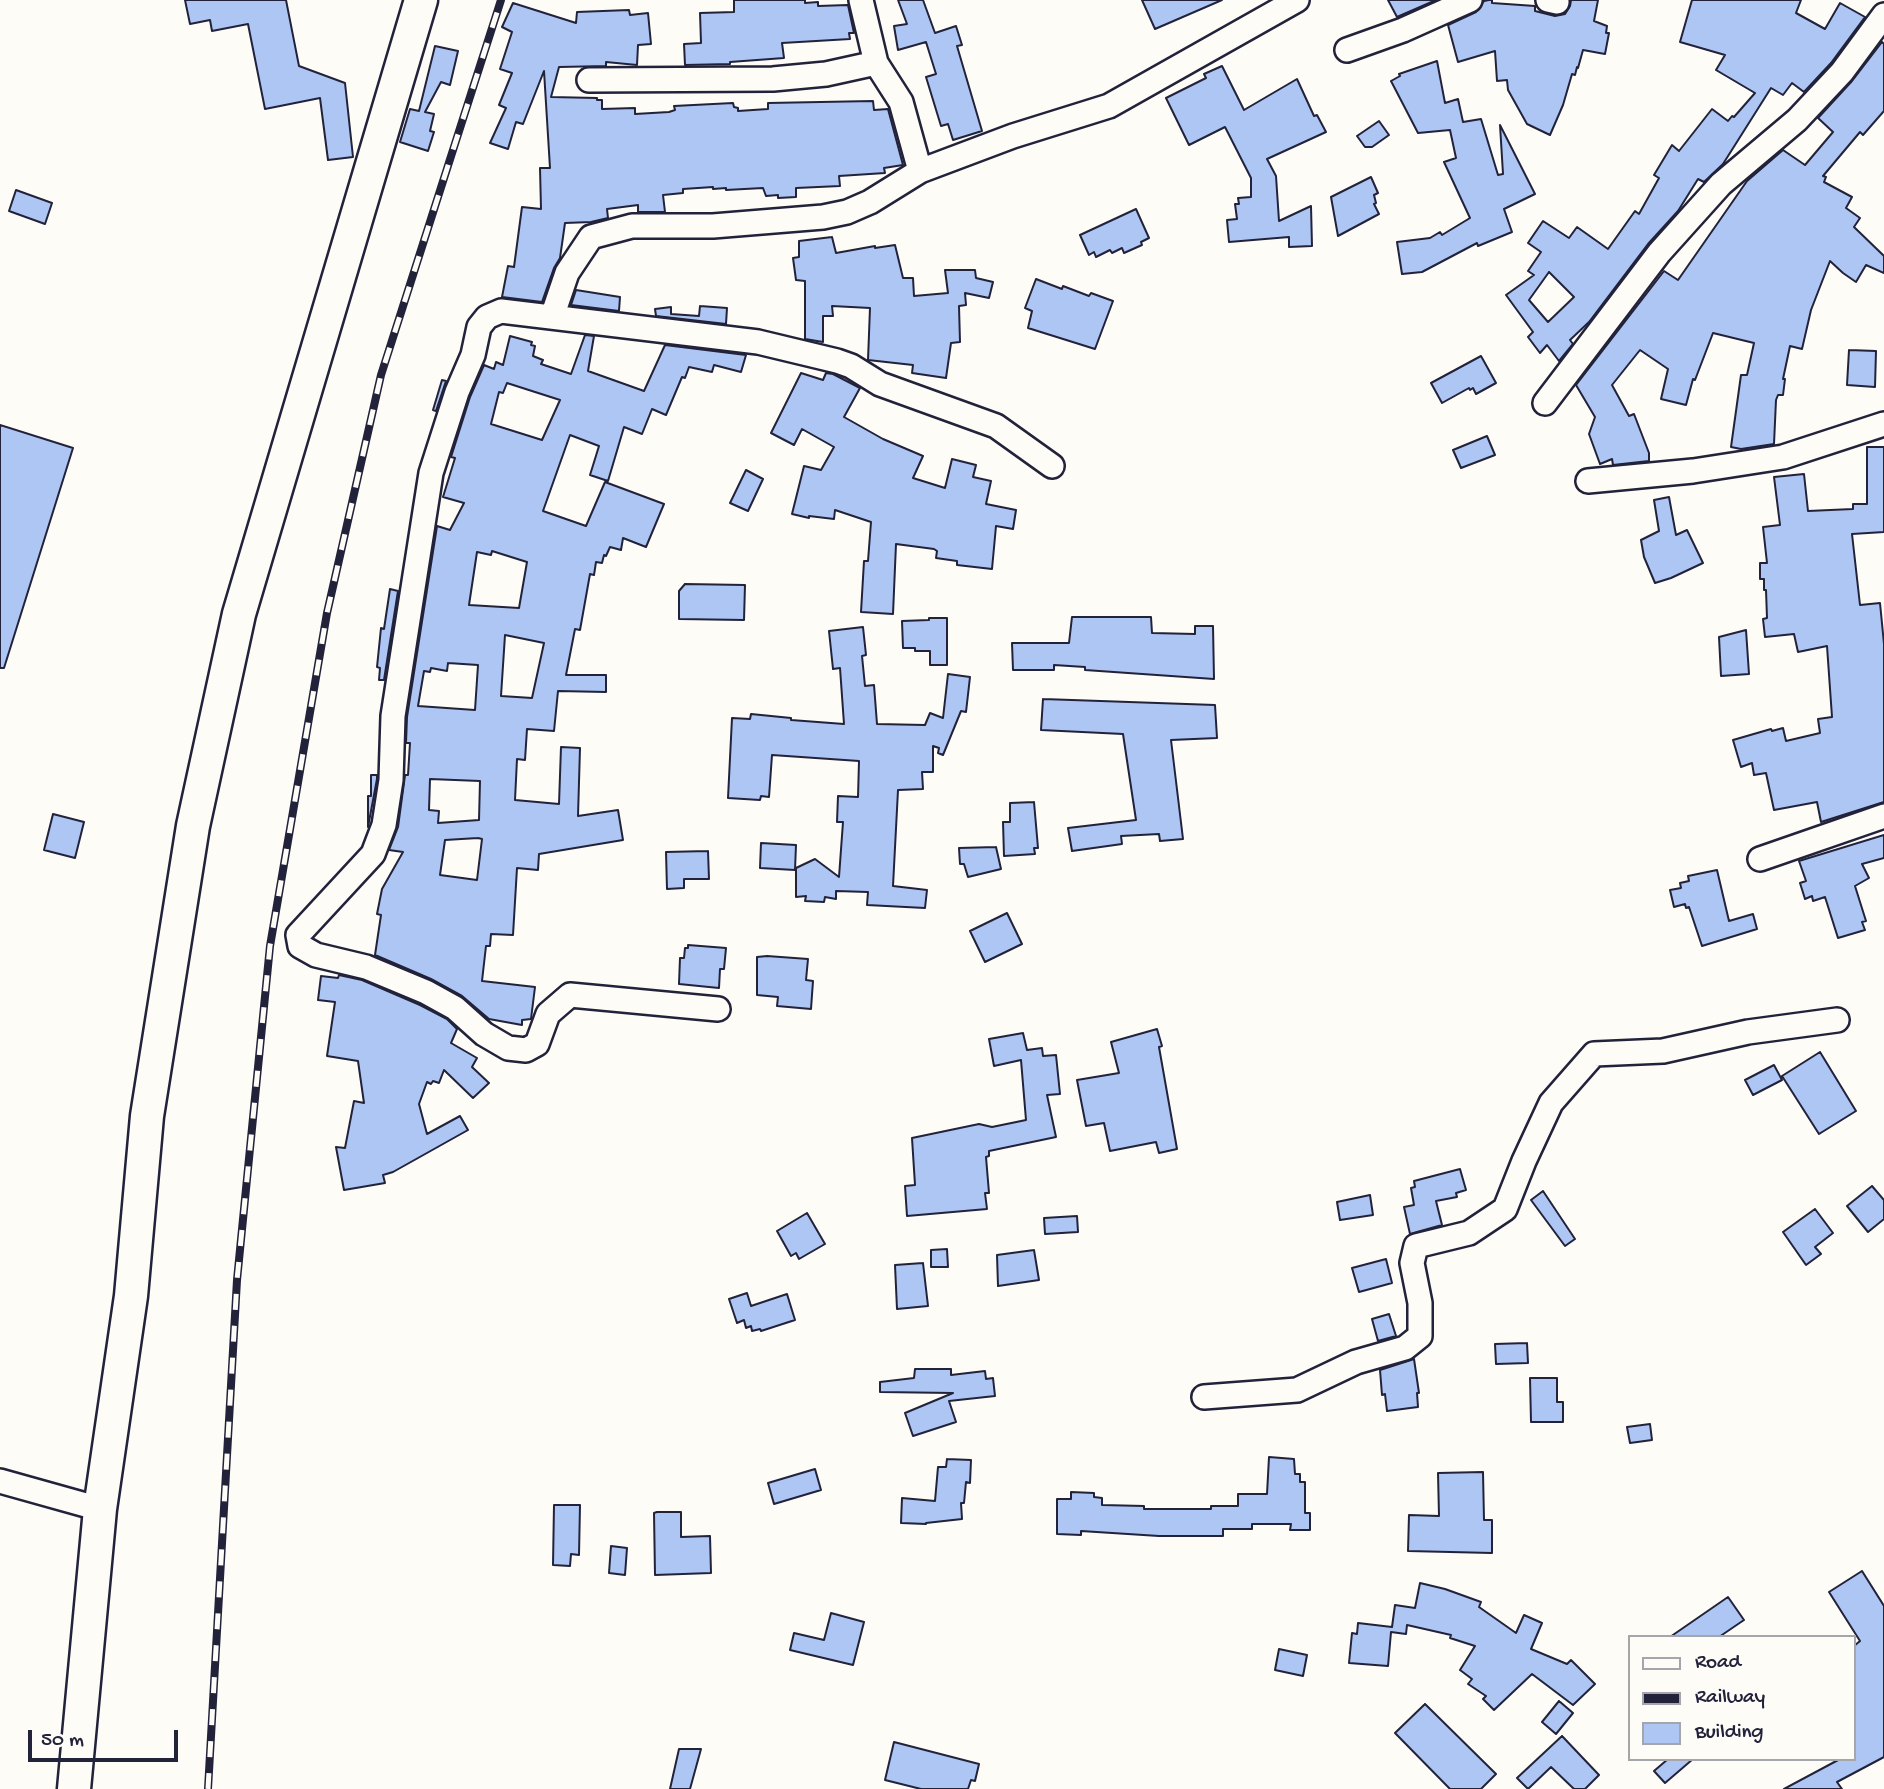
<!DOCTYPE html>
<style>
body{margin:0}
#map{position:relative;width:1884px;height:1789px;overflow:hidden;background:#fdfcf7;font-family:"Gochi Hand",sans-serif}
canvas{display:block}
.legend{position:absolute;left:1628px;top:1635px;width:228px;height:126px;box-sizing:border-box;background:#fdfcf7;border:2px solid #a5a5ac;margin:0;padding:9px 12px;list-style:none;font-size:21px;color:#22223b}
.legend li{display:flex;align-items:center;gap:14px;height:35px}
.legend b{width:35px;border:2px solid #a5a5ac}
.scale{position:absolute;left:28px;top:1730px;width:150px;height:32px;box-sizing:border-box;border:4px solid #22223b;border-top:0;padding-left:9px;font-size:21px;line-height:24px;white-space:nowrap;color:#22223b;-webkit-text-stroke:5px #fdfcf7;paint-order:stroke}
</style>
<div id="map">
<canvas width="1884" height="1789"></canvas>
<ul class="legend">
<li><b style="height:9px;background:#fdfcf7"></b>Road</li>
<li><b style="height:9px;background:#22223b"></b>Railway</li>
<li><b style="height:19px;background:#aec6f4"></b>Building</li>
</ul>
<div class="scale">50 m</div>
</div>
<script>
const context = document.querySelector('canvas').getContext('2d');
context.lineJoin = 'round';
function fillPath(path, color) {
  context.fillStyle = color;
  context.fill(path, 'evenodd');
}
function toPath(rows) {
  const path = new Path2D();
  for (const r of rows) {
    path.moveTo(r[0], r[1]);
    for (let i = 2; i < r.length; i += 2) path.lineTo(r[i], r[i + 1]);
  }
  return path;
}
function stroke(path, color, width, dash) {
  context.strokeStyle = color;
  context.lineWidth = width;
  context.lineCap = dash ? 'butt' : 'round';
  context.setLineDash(dash || []);
  context.stroke(path);
}
const building = toPath([
 [185,0,286,0,299,66,345,83,353,157,328,160,320,98,265,109,248,24,212,31,210,20,190,24,185,0],
 [734,0,805,0,805,3,818,2,818,6,848,5,854,33,849,33,850,39,782,43,784,58,730,62,730,64,685,65,684,44,701,43,700,13,734,12,734,0],
 [898,0,923,0,935,33,956,26,962,45,957,46,982,131,953,140,948,124,941,126,926,77,936,74,926,42,898,50,894,26,907,24,898,0],
 [1142,0,1222,0,1155,29,1142,0],
 [1388,0,1436,0,1397,17,1388,0],
 [1489,0,1492,0,1492,3,1535,6,1535,11,1555,16,1565,14,1570,6,1571,0,1598,0,1594,21,1607,26,1606,33,1609,33,1605,54,1583,50,1578,68,1577,67,1575,75,1572,74,1563,105,1550,135,1527,124,1508,90,1507,80,1497,81,1495,51,1458,62,1448,25,1476,12,1484,1,1489,0],
 [1692,0,1801,0,1796,13,1825,29,1840,3,1865,17,1831,63,1804,92,1792,83,1783,95,1771,88,1723,164,1704,182,1698,179,1678,211,1648,244,1589,322,1570,340,1573,344,1559,361,1547,345,1540,353,1528,337,1533,332,1506,295,1534,275,1528,271,1541,252,1528,243,1543,221,1569,238,1577,227,1608,249,1635,211,1639,214,1659,178,1654,175,1672,145,1679,151,1712,109,1728,121,1732,116,1734,117,1755,93,1716,70,1725,55,1680,42,1692,0],
 [1549,272,1574,297,1548,322,1529,300,1549,272],
 [513,3,576,23,577,12,629,10,630,15,648,13,651,44,638,45,637,65,606,62,606,66,559,67,551,97,597,98,597,100,602,100,602,109,635,108,635,114,669,112,675,110,674,106,733,103,734,107,738,108,738,111,768,109,768,103,873,101,874,110,888,109,903,165,884,168,885,173,839,176,840,186,796,188,796,197,778,198,778,195,766,196,763,188,726,190,726,188,713,189,713,187,683,189,683,193,663,195,665,212,638,212,638,205,607,209,608,218,591,222,565,223,560,258,554,268,542,302,502,297,508,266,514,267,522,207,541,209,540,168,550,168,544,71,523,124,516,122,508,149,490,143,506,108,499,105,512,73,500,69,512,32,502,27,513,3],
 [1882,42,1884,44,1884,111,1863,135,1860,132,1823,176,1826,177,1824,182,1852,197,1846,208,1860,218,1854,227,1884,256,1884,273,1866,265,1856,282,1843,273,1830,261,1811,310,1802,349,1790,346,1783,379,1785,379,1783,395,1778,395,1776,400,1774,444,1741,449,1731,447,1741,375,1747,375,1754,343,1713,333,1695,380,1693,379,1686,405,1661,399,1668,369,1640,350,1612,385,1629,416,1634,414,1649,453,1649,461,1613,465,1612,459,1600,464,1589,434,1595,417,1576,385,1664,271,1678,280,1747,181,1783,150,1805,165,1833,132,1818,118,1852,81,1882,42],
 [435,46,458,51,450,85,441,82,425,112,434,114,430,131,434,132,428,151,400,142,410,109,419,111,435,46],
 [1437,61,1445,103,1458,99,1463,122,1481,119,1498,175,1503,174,1500,125,1535,194,1504,209,1512,232,1478,246,1477,243,1422,272,1402,274,1397,242,1430,238,1440,232,1442,235,1470,218,1444,162,1456,158,1450,130,1418,133,1391,81,1400,76,1399,74,1437,61],
 [1222,66,1244,110,1297,79,1314,116,1317,115,1326,132,1267,159,1276,176,1279,221,1311,206,1312,246,1289,247,1289,237,1229,242,1227,220,1237,219,1235,204,1239,204,1238,198,1251,197,1251,178,1225,127,1189,145,1166,98,1206,78,1204,74,1222,66],
 [1379,121,1389,135,1372,147,1365,147,1357,136,1379,121],
 [1371,177,1378,193,1374,195,1376,203,1374,204,1379,214,1338,236,1331,197,1371,177],
 [16,190,52,203,45,224,9,211,16,190],
 [1136,209,1149,238,1141,242,1142,245,1124,253,1122,248,1112,253,1110,250,1096,257,1094,252,1089,255,1080,235,1136,209],
 [832,237,836,253,875,246,875,248,895,245,903,278,913,278,914,296,948,293,945,270,975,270,976,278,993,282,989,298,965,293,966,305,959,306,960,342,951,343,946,378,912,373,913,365,868,360,870,308,832,306,833,316,823,316,823,342,805,339,805,281,796,280,793,258,799,257,799,241,832,237],
 [1036,279,1062,289,1063,286,1089,296,1091,293,1113,301,1095,349,1028,328,1032,311,1025,308,1036,279],
 [576,290,620,297,619,311,571,305,576,290],
 [700,306,727,308,726,324,656,316,655,309,671,307,671,314,699,316,700,306],
 [585,335,594,336,588,371,644,391,665,345,746,355,741,372,714,365,712,372,689,367,685,378,682,377,666,415,652,409,642,434,624,427,608,481,590,475,599,446,570,435,543,511,586,526,605,482,664,504,646,547,623,538,621,550,610,547,606,556,604,555,602,563,596,562,594,575,590,574,580,630,575,629,566,675,606,675,606,692,558,691,554,731,527,729,525,760,517,759,515,800,559,804,561,747,580,748,578,816,618,810,623,840,539,854,538,870,517,868,513,935,491,934,490,946,486,946,482,981,535,987,531,1019,522,1020,522,1025,489,1019,462,996,431,979,375,955,381,915,377,914,382,889,403,852,389,850,398,827,405,775,408,775,410,743,406,743,407,717,437,526,450,530,464,503,443,497,455,458,451,457,470,397,484,365,494,369,496,362,503,365,510,336,532,342,531,345,535,346,533,356,543,360,541,364,571,374,585,335],
 [507,383,560,400,542,440,491,424,499,392,503,393,507,383],
 [492,551,527,562,519,608,469,605,477,552,491,555,492,551],
 [505,635,544,643,532,698,501,696,505,635],
 [448,663,478,665,475,710,418,706,424,671,430,672,431,668,447,671,448,663],
 [430,779,480,781,479,820,438,823,439,811,429,810,430,779],
 [478,838,482,839,477,880,440,875,445,840,478,838],
 [1849,350,1876,351,1875,387,1847,385,1849,350],
 [1481,356,1496,383,1476,394,1473,388,1470,390,1469,388,1442,403,1431,383,1481,356],
 [801,373,823,380,826,373,833,374,860,388,844,417,883,439,923,456,913,478,945,488,952,459,976,465,973,477,991,481,986,504,1016,510,1013,529,996,526,992,569,957,565,957,561,936,558,937,551,934,549,896,544,893,614,861,612,864,561,868,561,871,522,835,510,834,519,809,516,809,518,792,514,804,466,821,470,834,447,802,429,794,445,771,433,801,373],
 [442,380,446,381,436,411,433,410,442,380],
 [0,425,73,448,4,668,0,668,0,425],
 [1487,436,1495,455,1461,468,1453,450,1487,436],
 [1867,447,1884,447,1884,532,1852,534,1860,605,1880,603,1884,644,1884,802,1821,822,1817,802,1774,810,1766,773,1754,775,1752,763,1741,767,1733,740,1771,729,1772,731,1783,728,1786,741,1820,733,1818,719,1832,717,1827,646,1798,652,1794,634,1765,637,1763,619,1767,618,1766,590,1764,590,1764,579,1760,579,1760,563,1767,563,1763,527,1780,525,1774,477,1804,474,1808,511,1853,509,1853,504,1867,504,1867,447],
 [746,470,763,479,748,511,730,503,746,470],
 [1669,497,1676,535,1687,530,1703,563,1671,578,1655,583,1644,557,1641,540,1659,531,1654,500,1669,497],
 [685,584,745,585,744,620,679,619,679,591,685,584],
 [390,589,398,591,384,680,379,680,380,668,377,667,381,628,384,629,390,589],
 [1072,617,1151,617,1152,633,1195,634,1195,626,1213,626,1214,679,1085,670,1085,667,1054,665,1054,670,1013,670,1012,643,1069,643,1072,617],
 [929,618,947,618,947,665,930,665,930,651,915,651,915,648,903,648,902,621,929,620,929,618],
 [863,627,866,655,862,656,865,686,874,685,877,724,925,725,930,713,943,718,948,674,970,677,966,712,961,711,943,755,938,753,939,748,933,746,933,772,922,772,923,789,898,790,893,886,927,890,925,908,867,905,868,892,836,891,836,899,825,897,824,902,805,901,806,896,796,897,796,868,815,859,839,877,843,822,837,822,838,796,858,797,859,761,772,755,769,797,761,796,760,800,728,798,732,718,750,719,751,714,791,718,791,720,844,724,840,668,833,669,829,631,863,627],
 [1746,630,1749,674,1721,676,1719,637,1746,630],
 [1043,699,1215,705,1217,738,1171,740,1183,839,1160,841,1159,834,1121,836,1122,844,1072,851,1068,828,1136,820,1123,734,1041,730,1043,699],
 [371,775,377,775,377,779,368,827,368,796,371,796,371,775],
 [1034,802,1038,848,1034,848,1035,854,1004,856,1003,822,1010,822,1010,803,1034,802],
 [53,814,84,822,75,858,44,850,53,814],
 [1884,835,1884,858,1862,864,1869,878,1855,886,1866,921,1862,922,1865,930,1838,938,1825,897,1813,901,1812,896,1805,899,1800,883,1806,881,1799,861,1884,835],
 [761,843,796,845,795,870,760,868,761,843],
 [996,847,1001,869,968,877,964,864,960,864,959,848,996,847],
 [708,851,709,879,684,879,684,888,667,889,666,852,708,851],
 [1717,870,1729,921,1753,914,1757,929,1702,946,1689,907,1686,908,1685,904,1674,907,1670,890,1681,888,1680,883,1689,881,1688,876,1717,870],
 [1007,913,1022,944,985,962,970,931,1007,913],
 [688,945,726,948,724,969,720,969,719,988,679,984,680,958,684,958,685,948,688,948,688,945],
 [767,956,808,959,806,980,813,981,811,1009,777,1006,778,997,757,995,757,957,767,956],
 [339,975,362,980,420,1005,447,1019,457,1029,451,1043,477,1058,472,1067,489,1083,473,1098,444,1070,439,1083,433,1081,431,1084,427,1082,419,1104,427,1134,460,1116,468,1130,393,1172,383,1175,385,1183,344,1190,336,1147,345,1148,354,1101,364,1103,358,1061,327,1056,335,1002,318,1000,321,976,338,978,339,975],
 [1157,1029,1162,1046,1159,1047,1177,1149,1159,1153,1156,1142,1110,1151,1104,1123,1086,1126,1077,1080,1119,1073,1111,1042,1157,1029],
 [1023,1033,1027,1050,1042,1048,1043,1056,1056,1055,1060,1094,1047,1095,1056,1137,989,1151,989,1156,986,1157,989,1193,985,1193,987,1209,907,1216,905,1186,915,1185,912,1138,979,1124,992,1127,1026,1120,1021,1060,994,1066,989,1039,1023,1033],
 [1820,1052,1856,1111,1819,1134,1782,1076,1820,1052],
 [1774,1065,1782,1080,1753,1095,1745,1080,1774,1065],
 [1460,1169,1466,1190,1456,1193,1457,1197,1436,1201,1442,1225,1410,1234,1404,1207,1414,1205,1411,1188,1415,1187,1414,1181,1460,1169],
 [1872,1186,1884,1200,1884,1219,1868,1232,1847,1206,1872,1186],
 [1543,1191,1575,1239,1565,1246,1531,1200,1543,1191],
 [1370,1195,1373,1215,1340,1220,1337,1202,1370,1195],
 [1815,1209,1833,1233,1815,1247,1821,1254,1806,1265,1783,1232,1815,1209],
 [807,1213,825,1244,799,1259,796,1253,791,1256,777,1231,807,1213],
 [1077,1216,1078,1232,1045,1234,1044,1218,1077,1216],
 [947,1249,948,1267,931,1267,931,1250,947,1249],
 [1034,1250,1039,1280,998,1286,997,1255,1034,1250],
 [1386,1259,1392,1283,1359,1292,1352,1268,1386,1259],
 [923,1263,928,1306,897,1309,895,1265,923,1263],
 [747,1293,751,1306,787,1294,795,1320,761,1331,760,1329,752,1331,751,1326,746,1328,744,1320,737,1323,729,1299,747,1293],
 [1389,1314,1396,1336,1378,1341,1372,1319,1389,1314],
 [1527,1343,1528,1363,1496,1364,1495,1344,1527,1343],
 [1414,1359,1419,1393,1417,1393,1418,1407,1387,1411,1385,1394,1382,1395,1380,1370,1414,1359],
 [915,1369,951,1369,951,1375,985,1371,986,1379,993,1378,995,1396,949,1401,956,1422,913,1436,905,1413,953,1393,880,1392,880,1382,914,1378,915,1369],
 [1530,1378,1557,1378,1557,1402,1563,1402,1563,1422,1531,1422,1530,1378],
 [1650,1424,1652,1440,1630,1443,1627,1427,1650,1424],
 [1269,1457,1294,1459,1295,1474,1300,1474,1300,1482,1305,1482,1305,1513,1310,1513,1310,1530,1290,1530,1291,1524,1252,1524,1252,1529,1223,1529,1223,1536,1159,1536,1081,1531,1081,1535,1057,1534,1057,1499,1071,1499,1071,1492,1094,1493,1094,1497,1102,1498,1102,1505,1144,1506,1144,1509,1211,1509,1211,1506,1238,1506,1238,1494,1267,1494,1269,1457],
 [947,1459,971,1460,970,1483,966,1482,964,1503,961,1503,962,1519,926,1523,926,1524,901,1523,902,1498,935,1501,938,1467,946,1467,947,1459],
 [815,1469,821,1490,774,1504,768,1483,815,1469],
 [1483,1472,1484,1520,1492,1520,1492,1553,1408,1551,1409,1515,1439,1516,1438,1473,1483,1472],
 [554,1505,580,1505,579,1555,571,1554,570,1566,553,1565,554,1505],
 [657,1512,681,1512,681,1537,710,1536,711,1573,655,1575,654,1513,657,1512],
 [611,1546,627,1548,625,1575,609,1573,611,1546],
 [1862,1571,1884,1606,1884,1757,1837,1782,1842,1789,1784,1789,1840,1759,1854,1759,1854,1646,1860,1641,1829,1592,1862,1571],
 [1420,1583,1445,1589,1481,1602,1479,1607,1516,1633,1524,1615,1542,1623,1531,1649,1567,1664,1571,1660,1595,1684,1573,1705,1532,1674,1494,1710,1483,1699,1486,1696,1468,1684,1472,1679,1460,1670,1475,1646,1450,1638,1451,1635,1407,1625,1406,1634,1391,1632,1388,1666,1349,1663,1352,1633,1357,1634,1358,1623,1392,1627,1395,1605,1415,1608,1420,1583],
 [1728,1597,1744,1620,1719,1637,1670,1637,1728,1597],
 [831,1613,864,1622,853,1665,790,1650,794,1633,824,1640,831,1613],
 [1279,1649,1307,1655,1303,1676,1275,1670,1279,1649],
 [1559,1701,1573,1713,1556,1734,1542,1722,1559,1701],
 [1425,1704,1496,1774,1481,1789,1450,1789,1395,1733,1425,1704],
 [1562,1736,1599,1775,1585,1789,1574,1789,1551,1767,1528,1789,1517,1778,1562,1736],
 [894,1742,979,1764,975,1781,971,1780,968,1789,921,1789,885,1780,894,1742],
 [679,1749,701,1749,690,1789,670,1789,679,1749],
 [1668,1759,1693,1759,1665,1783,1654,1771,1668,1759]
]);
fillPath(building, '#aec6f4');
stroke(building, '#22223b', 2);
const minor = toPath([
 [861,0,876,63,901,102,920,171],
 [1548,0,1557,2],
 [1347,50,1403,30,1470,0],
 [589,80,773,79,826,74,876,63],
 [552,317,567,273,591,237,632,226,713,226,823,217,847,212,870,202,920,171,1013,136,1109,106,1297,0],
 [1545,403,1659,253,1721,184,1797,120,1842,72,1884,15],
 [1588,481,1693,471,1783,457,1884,424],
 [1760,859,1884,816],
 [718,1009,570,995,548,1014,537,1044,526,1050,508,1048,484,1034,455,1008,426,992,366,967,316,955,300,946,298,935,373,854,384,825,391,780,393,716,431,473,457,392,473,355,479,327,487,317,501,311,758,342,837,361,851,366,880,384,996,426,1052,466],
 [1204,1397,1297,1390,1356,1362,1405,1348,1420,1336,1420,1303,1412,1263,1416,1246,1469,1233,1505,1209,1524,1161,1551,1103,1594,1054,1663,1051,1748,1032,1837,1020],
 [0,1481,100,1509]
]);
const secondary = toPath([
 [74,1789,100,1509,131,1296,147,1116,193,826,239,614,421,0]
]);
stroke(minor, '#22223b', 28);
stroke(secondary, '#22223b', 37);
stroke(minor, '#fdfcf7', 23);
stroke(secondary, '#fdfcf7', 32);
const rail = toPath([
 [208,1789,237,1280,270,946,327,613,381,375,501,0]
]);
stroke(rail, '#22223b', 8);
stroke(rail, '#fdfcf7', 5, [16]);
</script>
